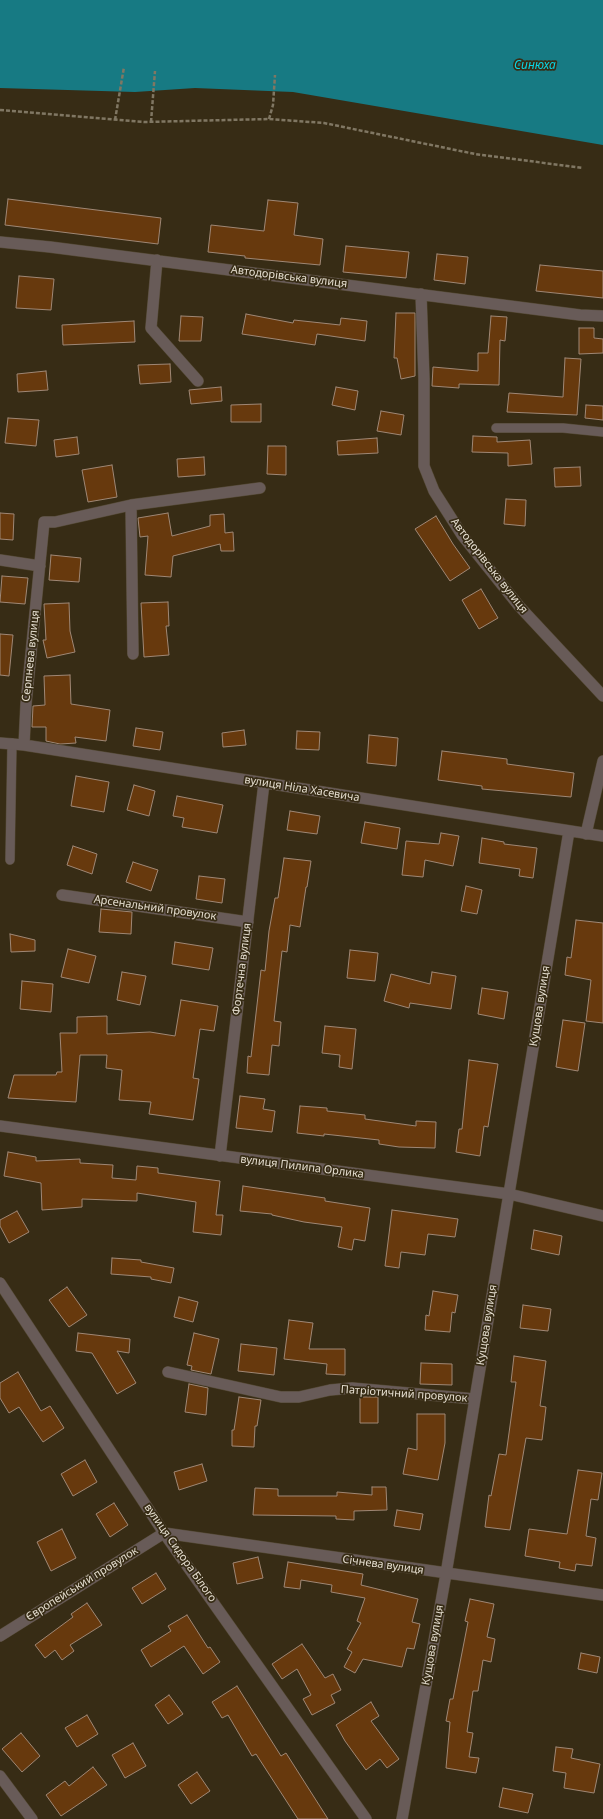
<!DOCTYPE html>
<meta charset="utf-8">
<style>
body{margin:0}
canvas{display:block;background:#372c15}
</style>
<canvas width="603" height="1819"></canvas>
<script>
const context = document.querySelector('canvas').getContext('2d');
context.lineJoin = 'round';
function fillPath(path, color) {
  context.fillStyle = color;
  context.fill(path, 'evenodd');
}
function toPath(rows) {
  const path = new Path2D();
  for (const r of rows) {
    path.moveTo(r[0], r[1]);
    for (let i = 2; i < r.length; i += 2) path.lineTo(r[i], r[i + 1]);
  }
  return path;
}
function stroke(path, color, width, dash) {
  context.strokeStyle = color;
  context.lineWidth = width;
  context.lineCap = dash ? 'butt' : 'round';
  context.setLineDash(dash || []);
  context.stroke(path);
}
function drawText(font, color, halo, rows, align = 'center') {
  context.font = font + ' "Noto Sans",sans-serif';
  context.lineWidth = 3.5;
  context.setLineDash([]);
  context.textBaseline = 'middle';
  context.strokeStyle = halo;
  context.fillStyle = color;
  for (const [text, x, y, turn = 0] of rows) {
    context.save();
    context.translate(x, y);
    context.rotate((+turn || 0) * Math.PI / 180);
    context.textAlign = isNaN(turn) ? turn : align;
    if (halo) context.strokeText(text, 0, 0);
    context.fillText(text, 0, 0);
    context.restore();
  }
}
fillPath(toPath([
 [0,0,603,0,603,145,293,92,195,88,135,92,0,88]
]), '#177a83');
const building = toPath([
 [8,199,161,218,158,244,5,225,8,199],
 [268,200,298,203,294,235,323,239,320,265,245,258,245,256,208,252,211,225,264,231,268,200],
 [346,246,409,252,406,278,343,272,346,246],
 [437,254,468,257,465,284,434,280,437,254],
 [540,265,603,271,603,298,536,291,540,265],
 [19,276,54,279,51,310,16,308,19,276],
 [396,313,415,313,415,376,401,379,397,358,394,358,396,313],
 [246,314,293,323,294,320,340,325,341,318,367,321,365,341,317,334,315,345,242,334,246,314],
 [181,316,203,317,201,341,179,341,181,316],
 [491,316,507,317,505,341,500,340,499,385,459,384,459,388,432,386,433,367,478,371,478,353,488,353,491,316],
 [134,321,135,342,63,345,62,325,134,321],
 [579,328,594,328,594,338,603,339,603,353,579,354,579,328],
 [565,358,581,359,577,415,507,412,509,393,563,397,565,358],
 [170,364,171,382,140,384,138,365,170,364],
 [46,371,48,390,18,392,17,374,46,371],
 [221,387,222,401,191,404,189,390,221,387],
 [336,387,358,391,355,410,332,405,336,387],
 [261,404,261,422,231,422,231,405,261,404],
 [586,405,603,406,603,420,585,418,586,405],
 [381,411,404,415,401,435,377,431,381,411],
 [8,418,39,420,36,446,5,443,8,418],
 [473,436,497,437,497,442,530,440,532,464,508,466,508,453,472,452,473,436],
 [77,437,79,454,56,457,54,440,77,437],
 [377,438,378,453,338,455,337,441,377,438],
 [268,446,286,446,286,475,267,474,268,446],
 [204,457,205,475,178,477,177,459,204,457],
 [112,465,117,497,88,502,82,470,112,465],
 [580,467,581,486,555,487,554,468,580,467],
 [506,499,526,500,525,526,504,524,506,499],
 [0,513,14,514,13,540,0,539,0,513],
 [168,513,172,536,210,526,210,515,224,514,225,533,233,532,234,551,221,551,220,544,173,556,171,577,145,575,148,536,140,537,138,518,168,513],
 [436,516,453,544,470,568,450,581,415,529,436,516],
 [51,555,81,558,79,582,49,580,51,555],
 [2,576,28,578,25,604,0,602,2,576],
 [481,589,498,618,479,629,462,600,481,589],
 [168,602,169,626,166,626,169,655,144,657,141,603,168,602],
 [69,603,70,631,75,652,47,658,43,640,46,640,44,604,69,603],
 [0,634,13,635,9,676,0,675,0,634],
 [70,675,71,704,110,710,106,741,75,737,76,743,60,744,46,741,46,727,32,727,33,706,45,705,44,676,70,675],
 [136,728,163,732,160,750,133,746,136,728],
 [244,730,246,745,223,747,222,733,244,730],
 [297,731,320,732,319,750,296,749,297,731],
 [369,735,398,738,396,766,367,763,369,735],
 [442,751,507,759,507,764,574,773,571,797,482,789,482,786,438,780,442,751],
 [76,776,109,782,104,812,71,806,76,776],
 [134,785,155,791,149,816,127,810,134,785],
 [177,796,223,805,217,833,182,827,184,818,173,816,177,796],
 [290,811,320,816,317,834,287,830,290,811],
 [365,822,400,828,397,849,361,843,365,822],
 [441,833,459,836,453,866,425,860,423,877,402,875,406,841,439,844,441,833],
 [482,838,504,842,504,844,537,848,533,878,519,876,520,869,479,863,482,838],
 [73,846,97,854,92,874,67,865,73,846],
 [284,858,311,861,307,887,306,887,300,927,290,925,287,952,282,951,274,1021,281,1022,279,1046,272,1045,269,1075,247,1073,248,1056,251,1057,261,970,265,971,269,931,275,898,278,898,284,858],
 [133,862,158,870,151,891,126,882,133,862],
 [199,876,225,879,222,903,196,899,199,876],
 [466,886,482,890,477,914,461,911,466,886],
 [101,909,132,912,131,934,99,932,101,909],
 [576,920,603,923,603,1023,586,1021,591,980,565,975,567,957,571,958,576,920],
 [10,934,35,940,35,951,11,952,10,934],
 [175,942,213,948,209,970,172,964,175,942],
 [68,949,96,956,89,983,61,977,68,949],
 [350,950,378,953,375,981,347,978,350,950],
 [122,972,146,976,140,1005,117,1000,122,972],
 [432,972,456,976,451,1009,410,1003,409,1008,384,1001,391,974,430,984,432,972],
 [22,981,53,984,51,1012,20,1009,22,981],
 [482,988,508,992,504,1019,478,1014,482,988],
 [181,1000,218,1006,214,1031,200,1029,193,1078,199,1079,193,1120,149,1114,151,1102,119,1100,122,1070,106,1068,107,1055,80,1055,76,1102,8,1098,14,1075,56,1075,57,1072,62,1072,60,1033,77,1033,77,1017,107,1016,107,1034,150,1032,175,1036,181,1000],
 [563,1020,585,1023,578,1071,556,1067,563,1020],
 [325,1026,356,1029,352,1069,339,1067,340,1055,322,1053,325,1026],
 [469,1060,498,1064,488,1127,484,1126,480,1156,456,1152,459,1129,462,1129,469,1060],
 [240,1096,265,1099,263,1109,275,1111,272,1132,236,1128,240,1096],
 [300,1106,327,1108,327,1111,365,1115,365,1119,416,1126,416,1121,436,1122,435,1148,399,1147,379,1144,379,1140,324,1134,324,1136,297,1133,300,1106],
 [8,1152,36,1157,36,1161,80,1159,80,1163,113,1165,112,1178,136,1180,137,1166,158,1168,158,1173,220,1181,216,1215,223,1215,221,1235,193,1232,196,1202,137,1193,137,1201,82,1199,82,1207,42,1210,41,1183,4,1176,8,1152],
 [243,1186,325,1198,325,1201,370,1208,365,1241,354,1239,352,1250,338,1247,342,1227,304,1222,272,1215,272,1214,240,1211,243,1186],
 [392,1210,458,1219,455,1237,428,1234,425,1255,401,1252,399,1268,385,1266,392,1210],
 [17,1211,29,1232,9,1243,0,1226,0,1220,17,1211],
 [534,1230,562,1236,559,1255,531,1249,534,1230],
 [112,1258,141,1260,141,1262,174,1268,171,1283,151,1279,151,1277,111,1274,112,1258],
 [67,1287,87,1315,69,1327,49,1300,67,1287],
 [433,1291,458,1295,455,1313,452,1312,450,1332,425,1330,426,1315,429,1316,433,1291],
 [179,1297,198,1302,193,1322,174,1317,179,1297],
 [523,1305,551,1309,548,1331,520,1328,523,1305],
 [289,1320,313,1323,309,1349,345,1349,345,1375,326,1374,327,1364,284,1359,289,1320],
 [78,1333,130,1339,129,1353,117,1351,136,1383,117,1394,92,1353,76,1351,78,1333],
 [194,1333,219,1339,211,1374,191,1370,192,1366,187,1365,194,1333],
 [241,1344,277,1348,274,1375,238,1371,241,1344],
 [514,1356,546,1361,540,1406,546,1407,542,1440,526,1438,510,1530,485,1527,489,1495,491,1496,499,1454,506,1455,516,1382,511,1382,514,1356],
 [421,1363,452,1364,452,1385,420,1384,421,1363],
 [18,1372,41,1411,50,1406,64,1428,43,1442,19,1407,9,1413,0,1398,0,1383,18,1372],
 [189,1384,208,1388,206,1415,185,1412,189,1384],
 [239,1397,261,1400,257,1426,255,1426,254,1447,232,1446,232,1430,234,1430,239,1397],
 [360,1397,378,1397,378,1423,360,1423,360,1397],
 [417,1414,445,1414,445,1443,438,1480,403,1474,408,1448,417,1450,417,1414],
 [85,1460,97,1482,73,1496,61,1474,85,1460],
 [202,1464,207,1481,179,1490,174,1472,202,1464],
 [578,1470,602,1473,598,1500,591,1499,586,1536,596,1538,592,1566,576,1564,575,1571,559,1568,560,1562,525,1556,529,1529,567,1534,578,1470],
 [372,1487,386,1487,387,1510,354,1511,354,1520,336,1519,336,1516,253,1515,255,1488,278,1489,278,1496,337,1496,337,1492,372,1495,372,1487],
 [114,1503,128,1525,110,1537,96,1514,114,1503],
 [397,1510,423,1514,420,1530,394,1526,397,1510],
 [62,1529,76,1558,51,1571,37,1542,62,1529],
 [258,1557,263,1578,237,1584,233,1563,258,1557],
 [288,1562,363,1574,361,1585,418,1599,412,1622,420,1624,414,1649,407,1648,402,1667,363,1659,355,1673,344,1667,352,1652,347,1649,361,1623,357,1621,365,1598,331,1592,332,1585,301,1580,300,1589,284,1587,288,1562],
 [156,1573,166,1589,142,1604,132,1588,156,1573],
 [470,1599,494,1604,487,1637,495,1639,491,1662,483,1660,478,1691,473,1691,467,1732,473,1733,469,1757,479,1758,476,1773,446,1768,450,1722,446,1721,450,1699,453,1699,459,1668,468,1622,465,1621,470,1599],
 [87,1603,102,1625,70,1645,74,1651,62,1660,55,1650,45,1658,35,1645,73,1617,71,1614,87,1603],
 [187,1615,208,1648,210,1647,220,1662,203,1674,184,1646,151,1667,141,1650,171,1631,168,1626,187,1615],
 [302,1644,325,1678,333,1674,341,1690,331,1695,335,1703,312,1715,303,1699,311,1695,297,1669,282,1679,272,1664,302,1644],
 [581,1653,600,1657,597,1673,578,1669,581,1653],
 [237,1686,281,1756,286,1753,328,1819,298,1819,256,1754,252,1756,228,1715,222,1718,212,1702,237,1686],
 [169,1695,183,1714,168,1724,155,1705,169,1695],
 [371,1702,379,1716,371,1721,399,1759,387,1768,380,1759,366,1770,345,1741,336,1725,371,1702],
 [87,1715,98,1734,77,1747,65,1728,87,1715],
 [21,1733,40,1756,22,1772,2,1749,21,1733],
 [133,1743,146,1766,125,1778,112,1755,133,1743],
 [556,1747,573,1749,571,1758,600,1764,594,1793,564,1788,566,1773,553,1771,556,1747],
 [93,1767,107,1785,61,1816,46,1795,65,1781,69,1786,93,1767],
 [197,1772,210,1791,191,1804,178,1785,197,1772],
 [503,1788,533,1794,528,1813,499,1807,503,1788]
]);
fillPath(building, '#67390d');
stroke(building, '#9f8775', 1);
const service = toPath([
 [496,428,563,428,603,432],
 [10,860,12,743]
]);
const minor = toPath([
 [0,242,50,247,580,315,603,316],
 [157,260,151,328,198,381],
 [421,294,424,379,424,466,434,491,462,535,519,606,603,696],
 [131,505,133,654],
 [0,560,40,566],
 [0,743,24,745,603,836],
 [24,745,26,704,44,522,55,522,131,505,260,488],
 [586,834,603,761],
 [62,895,248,922],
 [0,1126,509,1194,603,1216],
 [220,1156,264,783],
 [168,1372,281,1397,299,1397,330,1390,352,1388,475,1399],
 [0,1636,164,1533,603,1595],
 [0,1776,32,1819],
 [402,1819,446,1574,569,831]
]);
const tertiary = toPath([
 [0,1283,164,1533,366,1819]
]);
stroke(service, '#534833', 10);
stroke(minor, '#534833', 12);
stroke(tertiary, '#534833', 12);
stroke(toPath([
 [0,110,144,122,269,119,324,123,475,154,583,168],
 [269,119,273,105,275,75],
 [115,120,124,67],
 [151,122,155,71]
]), '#807763', 2.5, [4, 2]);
stroke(service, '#685b58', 9);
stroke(minor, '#685b58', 11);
stroke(tertiary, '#685b58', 11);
drawText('11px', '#e5ded0', '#372c15', [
 ["Автодорівська вулиця",289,277,7],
 ["Автодорівська вулиця",489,566,52],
 ["Серпнева вулиця",31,656,-84],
 ["вулиця Ніла Хасевича",302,789,9],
 ["Арсенальний провулок",155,908,8],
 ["Фортечна вулиця",242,969,-83],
 ["Кущова вулиця",540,1006,-81],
 ["вулиця Пилипа Орлика",302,1167,7],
 ["Кущова вулиця",487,1325,-81],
 ["Патріотичний провулок",404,1394,4],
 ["вулиця Сидора Білого",180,1553,55],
 ["Січнева вулиця",383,1565,8],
 ["Європейський провулок",82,1584,-32],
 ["Кущова вулиця",433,1645,-80]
]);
drawText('italic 12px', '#08d7e7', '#372c15', [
 ["Синюха",535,66]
]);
</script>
